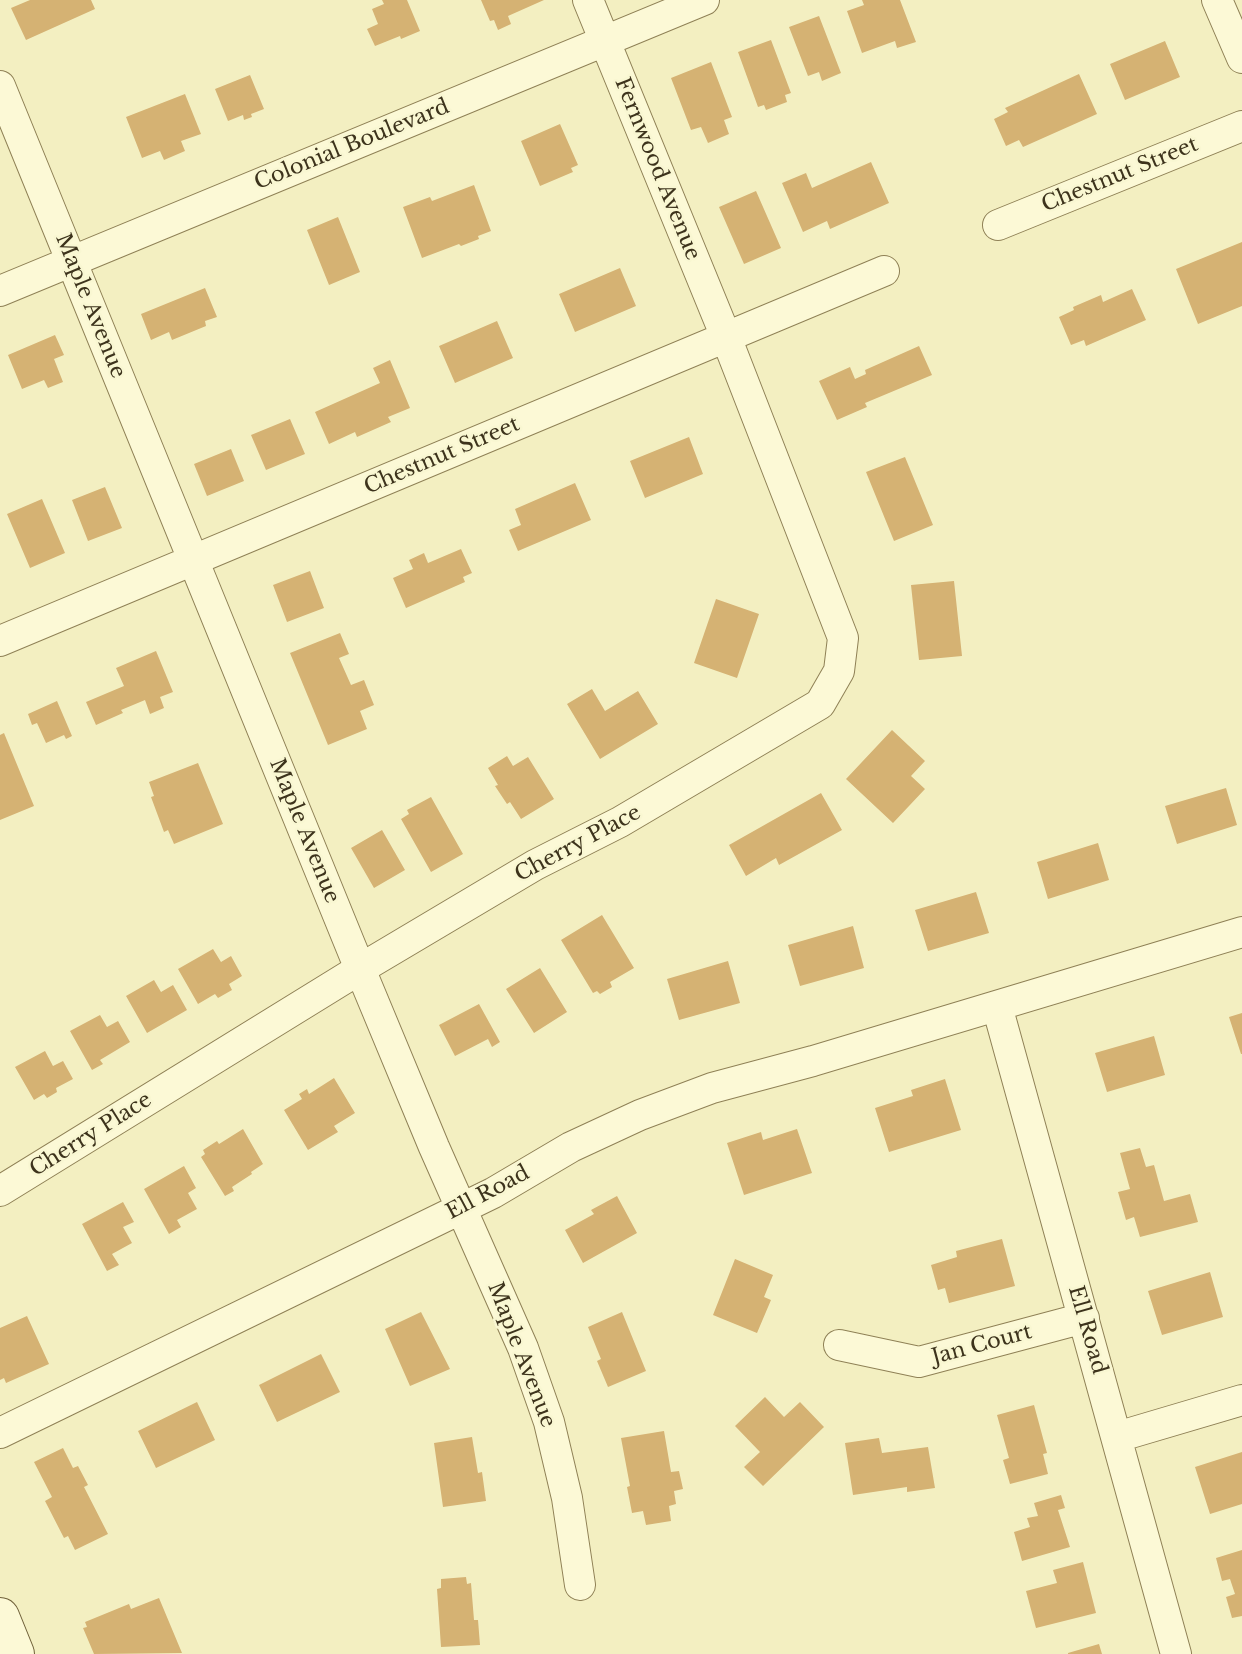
<!DOCTYPE html>
<style>
body{margin:0}
canvas{display:block;background:#f3efc1}
</style>
<canvas width="1242" height="1654"></canvas>
<script>
const context = document.querySelector('canvas').getContext('2d');
context.lineJoin = 'round';
function fillPath(path, color) {
  context.fillStyle = color;
  context.fill(path, 'evenodd');
}
function toPath(rows) {
  const path = new Path2D();
  for (const r of rows) {
    path.moveTo(r[0], r[1]);
    for (let i = 2; i < r.length; i += 2) path.lineTo(r[i], r[i + 1]);
  }
  return path;
}
function stroke(path, color, width, dash) {
  context.strokeStyle = color;
  context.lineWidth = width;
  context.lineCap = dash ? 'butt' : 'round';
  context.setLineDash(dash || []);
  context.stroke(path);
}
function drawText(font, color, halo, rows, align = 'center') {
  context.font = font + ' "Libre Baskerville",serif';
  context.lineWidth = 5;
  context.setLineDash([]);
  context.textBaseline = 'middle';
  context.strokeStyle = halo;
  context.fillStyle = color;
  for (const [text, x, y, turn = 0] of rows) {
    context.save();
    context.translate(x, y);
    context.rotate((+turn || 0) * Math.PI / 180);
    context.textAlign = isNaN(turn) ? turn : align;
    if (halo) context.strokeText(text, 0, 0);
    context.fillText(text, 0, 0);
    context.restore();
  }
}
fillPath(toPath([
 [30,0,91,0,95,9,26,40,11,8],
 [382,0,407,0,420,31,401,39,400,36,375,46,367,29,378,24,372,9,384,4],
 [481,0,544,0,508,16,511,24,498,30,494,20,490,21],
 [862,0,900,0,916,42,897,48,895,41,862,53,847,11,864,5],
 [819,16,841,73,822,81,819,72,808,76,789,27],
 [771,40,791,93,785,95,787,102,766,110,764,105,758,107,738,52],
 [1165,41,1180,77,1125,100,1110,64],
 [711,62,732,117,724,120,729,134,708,143,701,127,691,130,671,78],
 [1079,74,1097,114,1023,147,1019,140,1006,146,994,119,1008,112,1005,108],
 [250,75,264,109,251,114,252,117,244,120,243,115,228,121,215,89],
 [185,94,201,134,181,141,185,151,164,160,160,151,142,158,126,117],
 [560,124,578,165,571,168,573,172,540,186,521,141],
 [871,162,889,203,830,229,827,221,803,232,782,183,806,173,812,188],
 [474,185,491,231,478,236,479,239,461,246,459,244,422,258,403,207,430,197,432,201],
 [756,191,781,248,744,264,719,207],
 [338,217,360,272,329,285,307,230],
 [1242,242,1242,306,1198,324,1176,269],
 [620,268,636,306,575,332,559,294],
 [205,288,217,317,205,321,206,326,172,340,169,332,151,340,141,314],
 [1132,289,1146,320,1086,346,1084,340,1071,345,1059,317,1074,310,1073,307,1101,295,1103,302],
 [497,321,513,358,455,383,439,346],
 [55,335,64,355,54,359,63,382,48,388,44,380,22,389,8,355],
 [919,346,932,375,865,403,867,407,837,420,819,381,850,367,855,379,866,374,865,370],
 [390,360,410,408,388,417,391,422,357,437,355,432,329,444,315,412,380,383,373,368],
 [290,419,305,454,266,470,251,435],
 [689,437,703,474,645,498,630,461],
 [231,449,244,481,207,496,194,464],
 [905,457,933,525,894,541,866,472],
 [575,483,591,520,518,551,509,530,521,525,515,509],
 [105,487,122,528,88,541,72,500],
 [42,499,65,553,30,568,7,514],
 [461,549,472,573,463,577,465,582,406,608,393,578,413,569,409,560,424,553,428,563],
 [310,571,324,608,287,622,273,585],
 [954,581,962,656,919,660,911,585],
 [716,599,759,614,737,678,694,663],
 [340,633,349,654,339,658,351,685,364,680,374,705,360,711,367,729,328,745,290,653],
 [156,651,173,692,160,697,164,708,150,714,145,700,121,710,123,713,96,725,86,702,124,686,116,668],
 [592,689,605,711,638,691,658,724,600,759,567,704],
 [57,701,72,736,66,739,64,735,46,743,37,723,32,725,28,714],
 [892,730,925,761,911,776,925,789,893,823,846,779],
 [4,733,34,806,0,820,0,735],
 [507,756,513,766,528,757,554,799,521,819,510,802,507,804,495,786,498,785,488,768],
 [198,763,223,824,174,844,168,830,164,832,151,797,154,796,149,782],
 [1226,788,1237,825,1177,844,1165,806],
 [821,793,842,830,779,865,776,858,746,876,729,845],
 [431,797,463,854,431,872,401,819,409,814,407,810],
 [382,830,405,870,374,888,351,848],
 [1098,843,1109,880,1048,899,1037,862],
 [976,892,989,933,928,951,915,910],
 [602,915,634,968,610,982,612,987,600,994,597,991,593,993,561,940],
 [853,926,864,968,800,986,788,945],
 [213,949,221,962,231,956,242,976,229,984,232,990,218,998,215,994,198,1004,178,969],
 [728,961,740,1003,679,1020,667,979],
 [540,968,567,1012,534,1033,506,989],
 [154,980,161,992,173,985,187,1010,147,1033,126,996],
 [479,1004,500,1042,492,1047,488,1039,455,1056,439,1025],
 [1242,1013,1242,1054,1241,1054,1229,1017],
 [100,1015,107,1027,118,1021,130,1042,100,1060,103,1064,92,1070,70,1031],
 [1154,1036,1165,1075,1107,1092,1095,1053],
 [45,1051,53,1066,63,1061,73,1079,56,1088,57,1092,47,1098,44,1094,34,1100,15,1067],
 [334,1078,355,1113,334,1126,338,1132,308,1150,284,1110,302,1099,299,1094,307,1089,309,1094],
 [945,1079,961,1130,889,1152,875,1108,913,1096,911,1090],
 [243,1129,263,1164,251,1172,252,1174,232,1187,234,1191,225,1196,201,1157,205,1154,203,1150,217,1141,219,1144],
 [797,1129,812,1173,744,1195,727,1143,761,1132,763,1140],
 [1140,1148,1146,1167,1154,1165,1164,1201,1190,1194,1198,1222,1140,1237,1134,1217,1126,1220,1118,1192,1130,1189,1120,1153],
 [184,1166,196,1188,188,1193,197,1209,177,1220,181,1227,169,1234,144,1189],
 [617,1196,637,1233,583,1263,565,1230,594,1214,591,1210],
 [123,1202,134,1222,123,1227,132,1243,112,1254,119,1265,107,1271,82,1224],
 [1002,1239,1015,1286,949,1303,945,1288,938,1290,931,1265,957,1257,956,1251],
 [735,1259,773,1275,764,1297,771,1300,757,1333,713,1315],
 [1210,1272,1223,1317,1162,1335,1148,1291],
 [421,1312,450,1369,410,1386,385,1329],
 [622,1312,646,1371,608,1387,597,1361,601,1359,588,1327],
 [27,1316,49,1364,6,1383,4,1378,0,1380,0,1328],
 [321,1354,340,1392,277,1422,259,1385],
 [765,1397,784,1417,800,1402,824,1427,763,1486,744,1467,760,1452,735,1426],
 [197,1402,215,1440,156,1468,138,1431],
 [1034,1405,1047,1453,1043,1454,1048,1474,1010,1484,1003,1460,1009,1458,997,1415],
 [664,1431,671,1472,679,1471,683,1489,674,1491,676,1504,669,1506,671,1521,646,1525,643,1511,632,1513,627,1487,630,1486,621,1438],
 [472,1437,478,1473,482,1472,486,1501,443,1507,434,1443],
 [879,1438,882,1453,928,1447,935,1488,907,1492,907,1487,853,1495,845,1443],
 [63,1448,73,1468,78,1466,88,1485,84,1487,108,1534,75,1550,68,1536,64,1538,45,1501,52,1497,34,1462],
 [1242,1452,1242,1504,1210,1514,1195,1467],
 [1061,1495,1065,1508,1058,1510,1070,1547,1022,1561,1014,1532,1030,1527,1027,1518,1038,1516,1034,1503],
 [1242,1550,1242,1616,1232,1618,1226,1597,1235,1594,1230,1579,1222,1581,1216,1558],
 [1083,1562,1096,1613,1036,1628,1026,1591,1057,1583,1053,1570],
 [466,1577,467,1584,471,1583,474,1620,478,1620,480,1645,441,1647,437,1589,441,1588,441,1579],
 [159,1598,182,1653,94,1654,83,1628,87,1627,85,1622,129,1604,131,1609],
 [1099,1644,1102,1654,1068,1654,1068,1653]
]), '#d5b273');
const street = toPath([
 [1217,0,1242,58],
 [0,86,360,969,434,1147,523,1348,549,1422,567,1498,580,1585],
 [998,225,1242,126],
 [0,291,704,0],
 [0,641,884,271],
 [997,1006,1176,1654],
 [0,1191,360,969,535,865,620,822,820,704,839,671,843,638,726,337,588,0],
 [839,1345,919,1362,1084,1318],
 [0,1433,493,1193,571,1147,640,1115,712,1088,813,1061,1242,932],
 [1117,1437,1242,1400]
]);
const secondary = toPath([
 [0,1617,15,1654]
]);
stroke(street, '#8f8156', 32);
stroke(secondary, '#70613a', 40);
stroke(street, '#fcf9d6', 30);
stroke(secondary, '#fcf9d6', 38);
drawText('21px', '#3d331c', '#f9f7d2', [
 ["Colonial Boulevard",352,145,-22],
 ["Fernwood Avenue",657,169,68],
 ["Chestnut Street",1120,175,-22],
 ["Maple Avenue",90,306,68],
 ["Chestnut Street",442,456,-23],
 ["Maple Avenue",304,831,68],
 ["Cherry Place",578,844,-28],
 ["Cherry Place",91,1135,-32],
 ["Ell Road",488,1193,-28],
 ["Ell Road",1087,1330,74],
 ["Jan Court",982,1345,-15],
 ["Maple Avenue",521,1355,69]
]);
</script>
